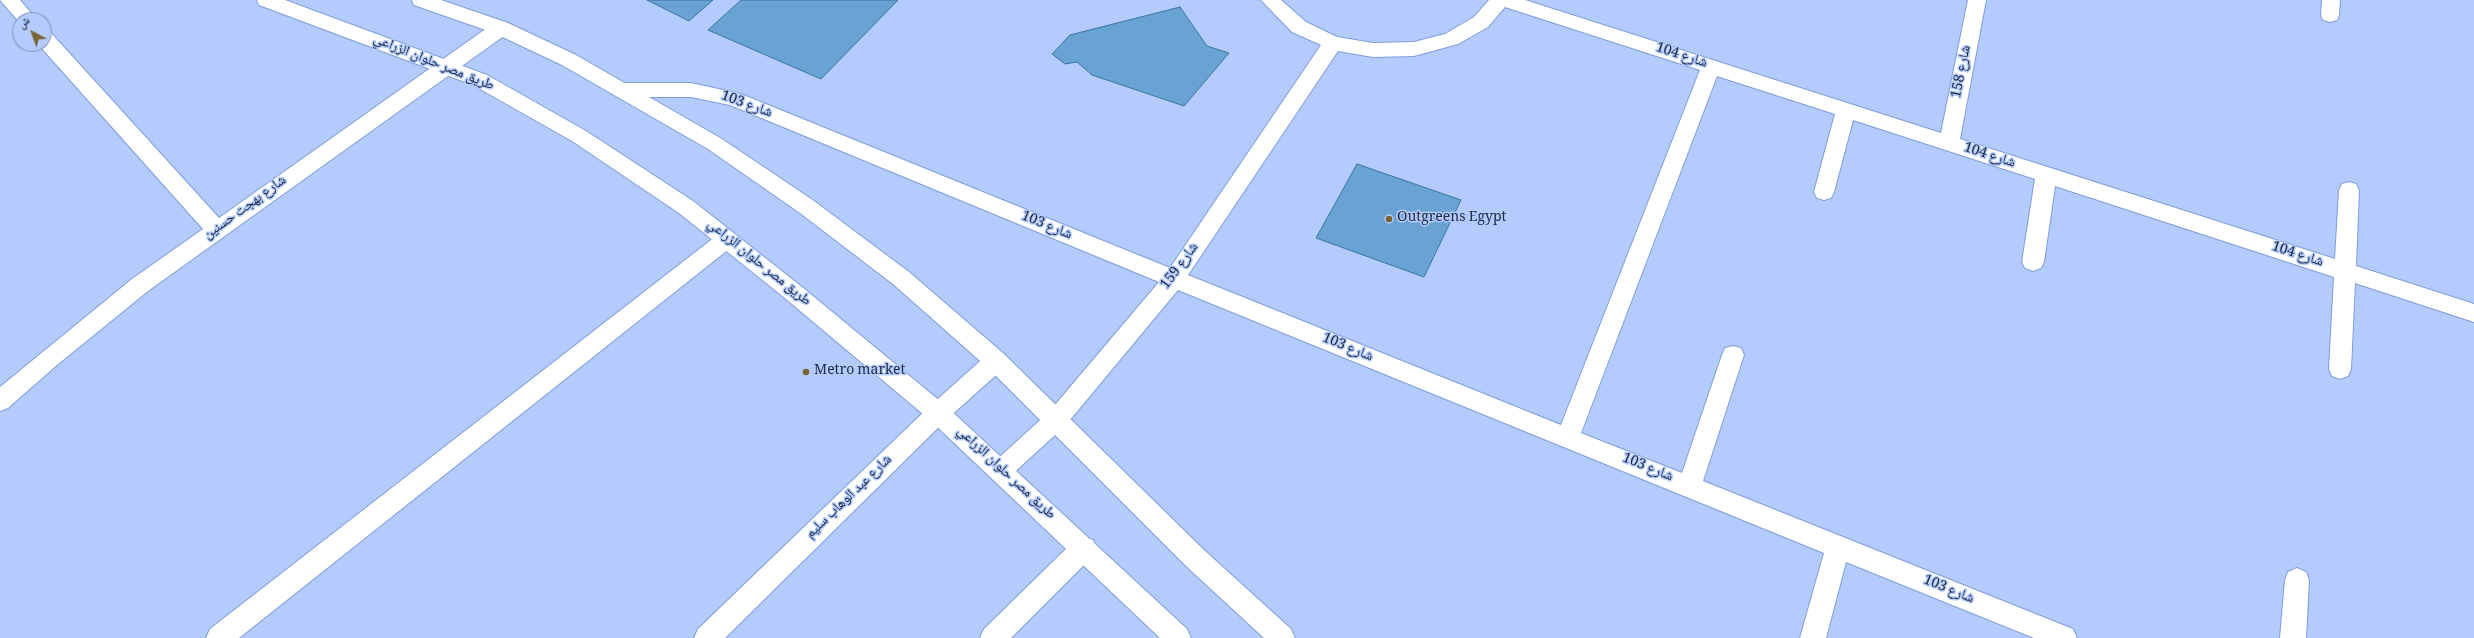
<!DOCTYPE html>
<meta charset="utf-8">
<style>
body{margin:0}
#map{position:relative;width:2474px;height:638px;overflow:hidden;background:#b3cbfd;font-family:Georgia,"Noto Naskh Arabic",serif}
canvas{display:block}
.north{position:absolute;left:12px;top:12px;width:40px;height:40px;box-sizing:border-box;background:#b3cbfd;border:1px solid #798cb3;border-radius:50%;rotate:319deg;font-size:11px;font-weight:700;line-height:16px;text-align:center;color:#222d45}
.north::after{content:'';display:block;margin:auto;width:14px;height:18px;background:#7b6434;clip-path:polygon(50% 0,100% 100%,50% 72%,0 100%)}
</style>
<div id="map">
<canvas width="2474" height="638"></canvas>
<div class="north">ش</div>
</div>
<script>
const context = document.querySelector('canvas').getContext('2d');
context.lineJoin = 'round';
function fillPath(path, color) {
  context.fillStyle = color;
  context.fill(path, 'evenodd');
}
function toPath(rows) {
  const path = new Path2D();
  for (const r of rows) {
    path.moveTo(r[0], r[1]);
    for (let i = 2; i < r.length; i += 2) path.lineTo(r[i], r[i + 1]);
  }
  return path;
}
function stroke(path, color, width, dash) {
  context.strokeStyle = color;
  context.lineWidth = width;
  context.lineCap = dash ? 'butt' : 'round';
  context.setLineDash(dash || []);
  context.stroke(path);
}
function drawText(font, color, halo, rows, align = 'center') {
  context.font = font + ' Georgia,"Noto Naskh Arabic",serif';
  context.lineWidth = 3;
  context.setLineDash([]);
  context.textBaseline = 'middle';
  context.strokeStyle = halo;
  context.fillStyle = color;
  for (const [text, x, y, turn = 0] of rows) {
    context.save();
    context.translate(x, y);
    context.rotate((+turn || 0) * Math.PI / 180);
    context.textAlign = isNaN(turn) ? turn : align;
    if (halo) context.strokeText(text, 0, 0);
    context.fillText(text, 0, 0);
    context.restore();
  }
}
const building = toPath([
 [647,0,713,0,689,21,647,0],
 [741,0,898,0,821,79,708,30,741,0],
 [1180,7,1207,46,1229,53,1184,106,1092,75,1077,62,1065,64,1052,54,1070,35,1180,7],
 [1357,164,1461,200,1424,277,1316,238,1357,164]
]);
fillPath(building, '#68a3d3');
stroke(building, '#3a75a2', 1);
const minor = toPath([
 [0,0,20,0,37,20,20,20,20,23,0,0],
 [1261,0,1281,0,1306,22,1337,37,1373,43,1414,42,1445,34,1474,17,1489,0,1525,0,1941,133,1968,0,1986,0,1960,139,2335,259,2339,190,2342,184,2349,182,2356,184,2359,190,2356,266,2474,304,2474,322,2355,283,2351,369,2348,376,2340,379,2332,376,2329,369,2334,277,2055,186,2044,262,2041,268,2033,271,2025,268,2022,262,2035,179,1853,120,1834,192,1831,198,1824,200,1817,198,1814,192,1835,114,1717,76,1581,433,1682,473,1722,355,1725,348,1733,346,1741,348,1744,355,1703,481,2073,629,2077,638,2034,638,1846,562,1826,638,1800,638,1824,553,1178,290,1065,426,1009,477,1001,481,993,477,989,470,993,463,1049,412,1159,282,730,105,691,97,623,97,616,95,613,90,616,85,623,83,691,83,741,94,1170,268,1321,45,1292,32,1261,0],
 [1505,7,1700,70,1561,425,1188,275,1338,51,1373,57,1414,56,1458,44,1488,27,1505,7],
 [2322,0,2340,0,2339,15,2337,20,2330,22,2323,20,2321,15,2322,0],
 [501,21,508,23,510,28,508,33,148,291,57,365,8,408,0,411,0,387,132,279,203,229,38,44,44,44,44,31,51,33,219,218,494,23,501,21],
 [727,231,734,233,738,239,734,245,239,638,206,638,210,629,720,233,727,231],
 [996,351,1004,354,1007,361,1004,368,946,420,725,638,694,638,698,629,930,406,988,354,996,351],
 [1084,537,1093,540,1096,548,1093,556,1011,638,980,638,984,629,1075,540,1084,537],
 [2297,568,2306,572,2309,580,2306,638,2280,638,2285,580,2288,572,2297,568]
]);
const major = toPath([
 [257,0,285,0,487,75,586,131,693,201,802,287,946,406,1187,629,1191,638,1160,638,930,420,786,299,679,213,572,141,473,85,259,5,257,0],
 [412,0,441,0,508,23,576,55,722,139,814,201,909,272,1004,354,1204,550,1291,629,1295,638,1264,638,1186,566,988,368,893,284,800,213,708,149,562,65,494,33,414,5,412,0]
]);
stroke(minor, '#809dd9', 2);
stroke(major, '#809dd9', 2);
fillPath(minor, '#fff');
fillPath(major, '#fff');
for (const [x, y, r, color] of [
 [1389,219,4,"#7b6434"],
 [806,372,4,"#7b6434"]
]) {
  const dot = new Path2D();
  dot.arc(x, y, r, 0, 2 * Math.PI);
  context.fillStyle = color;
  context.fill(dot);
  stroke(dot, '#b3cbfd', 1.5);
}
drawText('14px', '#222d45', '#b3cbfd', [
 ["شارع 104",1681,57,18],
 ["طريق مصر حلوان الزراعي",433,64,22],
 ["شارع 158",1963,72,-79],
 ["شارع 103",746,106,20],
 ["شارع 104",1989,157,18],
 ["شارع بهجت حسنين",246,209,-36],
 ["شارع 103",1046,227,22],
 ["شارع 104",2297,256,18],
 ["طريق مصر حلوان الزراعي",758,264,39],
 ["شارع 159",1181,267,-54],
 ["شارع 103",1347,349,22],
 ["شارع 103",1647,469,22],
 ["طريق مصر حلوان الزراعي",1005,474,43],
 ["شارع عبد الوهاب سليم",850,498,-44],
 ["شارع 103",1948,591,22]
]);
drawText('14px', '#222d45', '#b3cbfd', [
 ["Outgreens Egypt",1397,219],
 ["Metro market",814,372]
], 'left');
</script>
